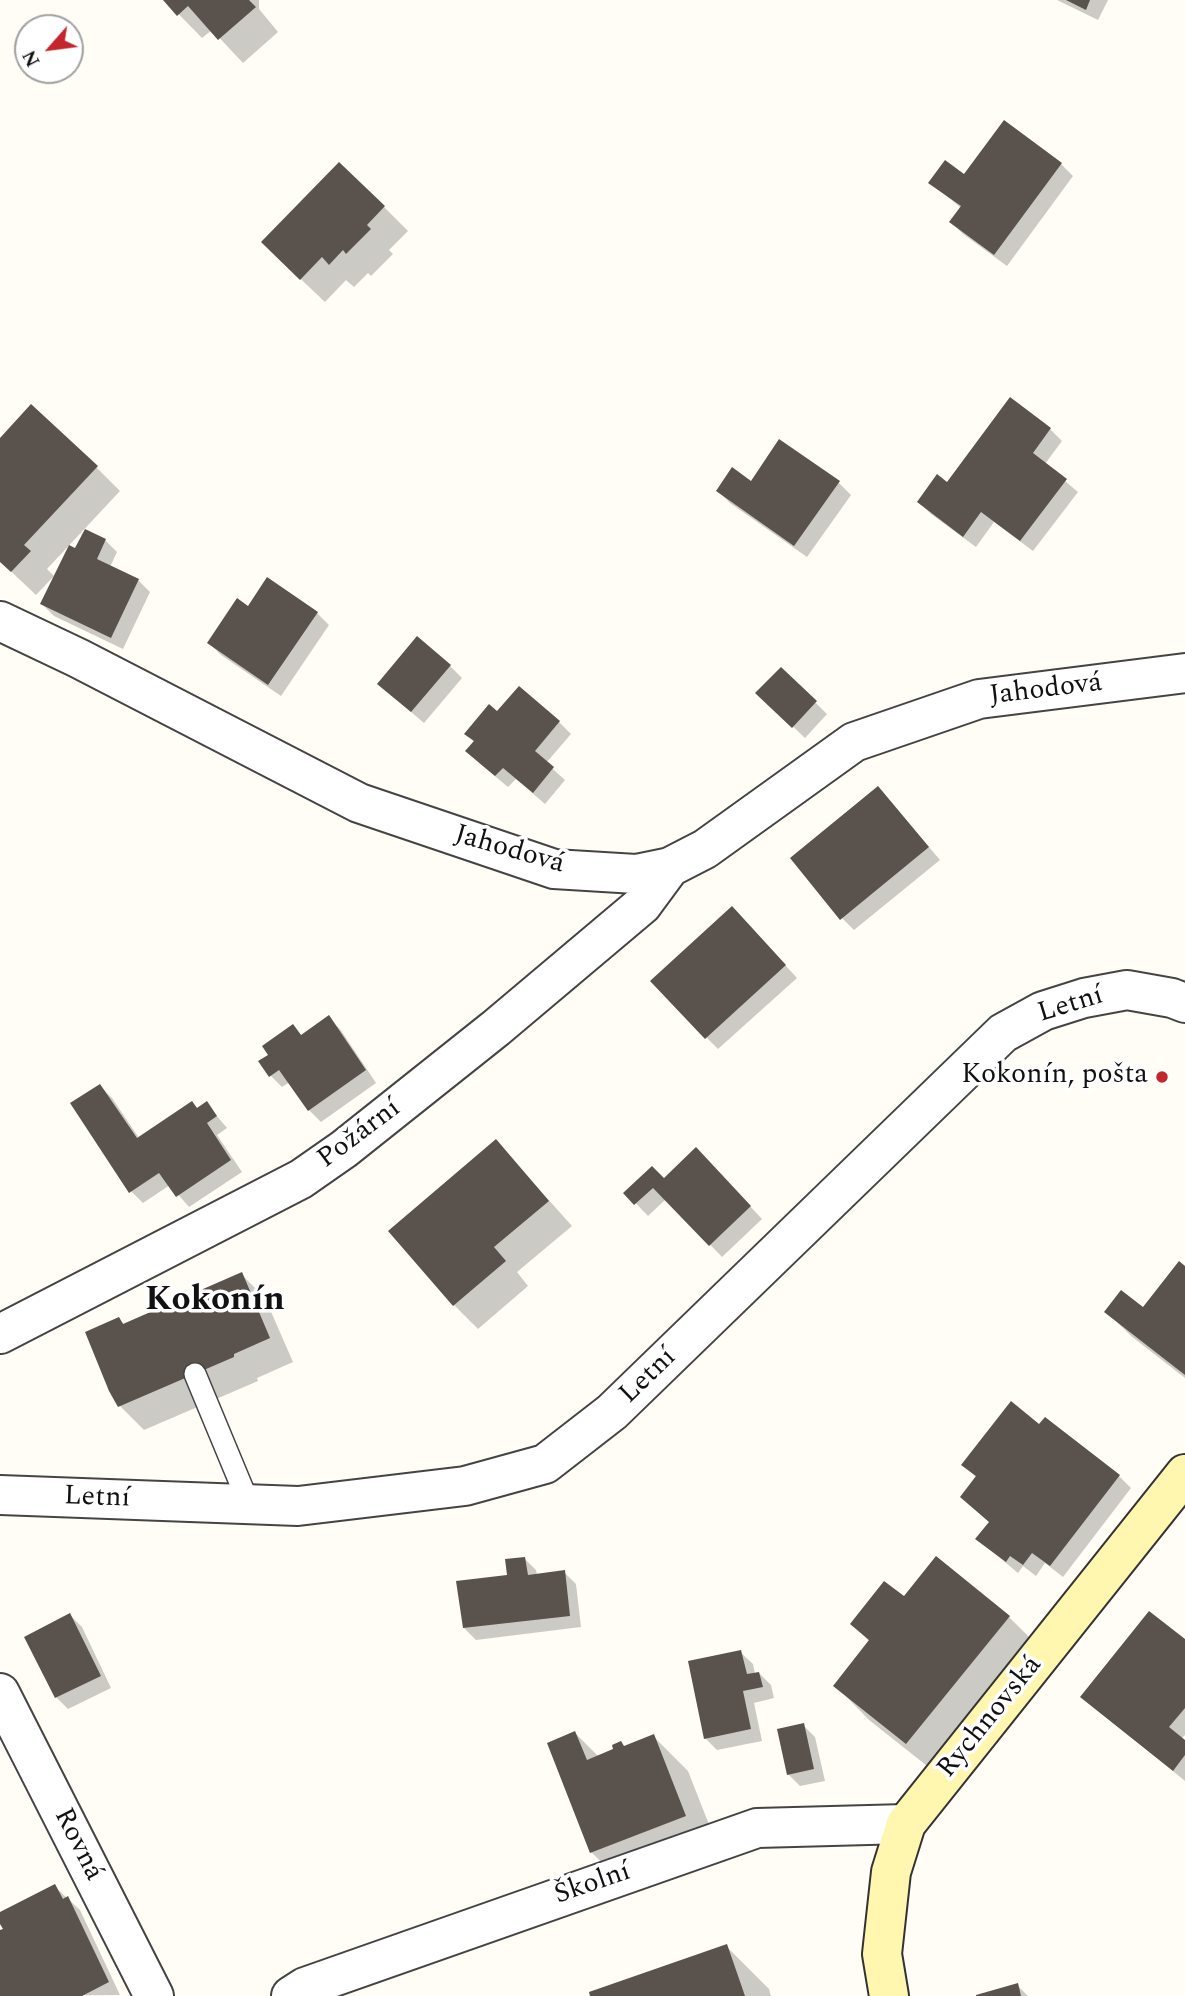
<!DOCTYPE html>
<meta charset="utf-8">
<style>
body{margin:0}
#map{position:relative;width:1185px;height:1996px;overflow:hidden;background:#fffdf5;font-family:Spectral,serif}
canvas{display:block}
.north{position:absolute;left:14px;top:14px;width:70px;height:70px;box-sizing:border-box;background:#fff;border:2px solid #a0a0a0;border-radius:50%;rotate:242deg;font-size:19px;font-weight:700;line-height:28px;text-align:center;color:#111}
.north::after{content:'';display:block;margin:auto;width:24px;height:32px;background:#c4262e;clip-path:polygon(50% 0,100% 100%,50% 72%,0 100%)}
</style>
<div id="map">
<canvas width="1185" height="1996"></canvas>
<div class="north">N</div>
</div>
<script>
const context = document.querySelector('canvas').getContext('2d');
context.lineJoin = 'round';
function fillPath(path, color) {
  context.fillStyle = color;
  context.fill(path, 'evenodd');
}
function toPath(rows) {
  const path = new Path2D();
  for (const r of rows) {
    path.moveTo(r[0], r[1]);
    for (let i = 2; i < r.length; i += 2) path.lineTo(r[i], r[i + 1]);
  }
  return path;
}
function stroke(path, color, width, dash) {
  context.strokeStyle = color;
  context.lineWidth = width;
  context.lineCap = dash ? 'butt' : 'round';
  context.setLineDash(dash || []);
  context.stroke(path);
}
function drawText(font, color, halo, rows, align = 'center') {
  context.font = font + ' Spectral,serif';
  context.lineWidth = 7;
  context.setLineDash([]);
  context.textBaseline = 'middle';
  context.strokeStyle = halo;
  context.fillStyle = color;
  for (const [text, x, y, turn = 0] of rows) {
    context.save();
    context.translate(x, y);
    context.rotate((+turn || 0) * Math.PI / 180);
    context.textAlign = isNaN(turn) ? turn : align;
    if (halo) context.strokeText(text, 0, 0);
    context.fillText(text, 0, 0);
    context.restore();
  }
}
fillPath(toPath([
 [165,0,259,0,259,9,278,32,243,63,212,30,202,38],
 [1057,0,1108,0,1098,20],
 [1061,164,1073,176,1007,266,963,234,951,222,961,208,931,183],
 [384,207,408,231,389,250,393,254,371,276,368,273,354,287,346,280,325,302,287,266],
 [1050,429,1062,441,1045,464,1078,492,1033,551,994,522,976,547,931,514,919,502],
 [0,441,96,467,120,491,47,569,54,576,36,595,0,561],
 [751,483,839,483,851,495,807,557,730,503,718,491],
 [105,540,117,552,110,567,138,580,150,592,123,649,54,616,42,604],
 [248,608,317,613,329,625,281,696,221,655,209,643],
 [450,666,462,678,424,723,391,695],
 [781,669,827,714,805,738,758,693],
 [497,714,559,722,571,734,546,763,565,780,545,804,516,779,508,787,479,763,475,742,466,734],
 [889,800,940,860,854,930,842,918],
 [744,920,797,978,718,1049,706,1037],
 [328,1018,340,1029,376,1083,321,1122,309,1110,290,1082,282,1087,270,1075,270,1055,293,1026,302,1036],
 [100,1086,112,1098,139,1138,206,1103,227,1128,217,1135,242,1172,189,1207,170,1185,143,1203,131,1191],
 [496,1141,572,1226,517,1272,528,1286,478,1329,454,1305,391,1231],
 [708,1161,762,1219,722,1257,666,1199,648,1216,626,1193,664,1180],
 [1185,1268,1185,1378,1131,1336,1107,1312,1143,1310],
 [241,1274,265,1298,293,1362,257,1378,258,1381,144,1430,120,1406,87,1333,119,1319,125,1325],
 [1040,1426,1119,1476,1131,1488,1063,1577,1045,1563,1036,1576,1023,1566,1018,1573,977,1539,991,1523,977,1478,963,1465],
 [524,1558,536,1570,537,1575,564,1572,576,1584,581,1627,476,1640,464,1628],
 [936,1558,1009,1617,1043,1651,941,1777,869,1720,835,1685,870,1642,852,1624,904,1599],
 [70,1615,82,1627,111,1688,68,1709,56,1697],
 [1185,1641,1185,1735,1181,1739,1185,1742,1185,1781,1083,1697],
 [740,1652,753,1664,755,1674,759,1673,771,1685,774,1698,754,1703,762,1741,717,1750,705,1738],
 [803,1725,815,1737,825,1781,800,1786,788,1774],
 [575,1733,599,1757,654,1737,688,1771,719,1850,626,1886,591,1852],
 [54,1886,80,1910,120,1995,0,1996,0,1932,5,1929,0,1920,0,1914],
 [727,1947,769,1989,771,1996,592,1996],
 [1017,1985,1028,1996,980,1996]
]), '#0003');
fillPath(toPath([
 [163,0,249,0,256,7,218,40,188,6,177,16],
 [1066,0,1090,0,1086,10],
 [1004,120,1062,163,994,255,949,222,961,206,928,183,945,160,964,174],
 [339,162,385,206,367,225,371,229,346,254,343,250,329,265,322,257,300,280,261,242],
 [1010,397,1051,428,1033,453,1067,479,1020,541,981,512,963,537,917,502,937,474,947,482],
 [31,404,98,466,24,545,31,551,11,572,0,562,0,438],
 [779,439,840,481,794,546,716,491,732,467,751,481],
 [85,529,106,539,97,559,139,579,111,638,40,604,69,545,75,548],
 [267,577,318,612,268,685,207,643,237,598,248,606],
 [417,636,451,665,411,712,377,684],
 [781,667,817,701,792,728,755,693],
 [519,686,560,721,535,751,554,767,533,793,503,768,495,776,465,751,474,741,464,734,489,704,497,711],
 [878,786,929,847,840,920,790,858],
 [732,906,786,965,705,1039,650,981],
 [329,1015,366,1070,308,1111,279,1070,269,1077,258,1061,268,1055,262,1046,293,1024,301,1035],
 [100,1084,137,1138,192,1101,197,1108,207,1101,217,1116,207,1123,231,1160,176,1197,159,1173,129,1193,70,1103],
 [496,1139,549,1201,494,1247,506,1261,453,1306,388,1231],
 [696,1147,751,1206,709,1246,653,1188,634,1205,623,1193,652,1166,664,1178],
 [1179,1261,1185,1266,1185,1375,1104,1312,1121,1290,1143,1307],
 [242,1272,270,1338,234,1354,234,1357,118,1407,109,1391,85,1332,119,1317,123,1324],
 [1011,1401,1039,1424,1045,1417,1120,1475,1050,1566,1032,1553,1023,1565,1010,1556,1006,1562,975,1539,989,1522,960,1497,976,1476,961,1465],
 [936,1556,1010,1616,906,1744,833,1686,869,1640,850,1624,884,1581,904,1596],
 [525,1557,528,1575,565,1570,570,1616,463,1628,456,1581,507,1575,505,1559],
 [1149,1611,1185,1639,1185,1708,1169,1727,1185,1740,1185,1755,1173,1771,1080,1697],
 [70,1613,101,1676,55,1698,24,1637],
 [741,1650,747,1674,759,1672,763,1687,743,1691,751,1729,704,1739,688,1661],
 [804,1723,814,1769,787,1775,777,1729],
 [575,1731,587,1760,613,1749,612,1745,621,1741,624,1746,654,1734,686,1816,590,1853,547,1743],
 [55,1884,63,1899,68,1896,109,1982,82,1996,0,1996,0,1930,3,1929,0,1924,0,1912],
 [727,1944,745,1996,590,1996,589,1992],
 [1018,1983,1021,1996,976,1996,976,1995]
]), '#5a524d');
const service = toPath([
 [195,1374,249,1504]
]);
const minor = toPath([
 [0,621,78,658,359,803,554,869,636,874,670,867,705,849,854,742,979,699,1185,673],
 [0,1334,301,1179,344,1149,496,1028,642,905,670,867],
 [0,1693,154,1996],
 [291,1996,305,1987,757,1828,906,1824]
]);
const tertiary = toPath([
 [0,1495,298,1506,465,1486,545,1464,612,1412,1003,1033,1043,1011,1084,998,1127,990,1172,998,1185,1003]
]);
const secondary = toPath([
 [889,1996,882,1954,891,1872,906,1824,1185,1474]
]);
stroke(service, '#444', 24);
stroke(minor, '#444', 42);
stroke(tertiary, '#444', 42);
stroke(secondary, '#333', 42);
stroke(service, '#fff', 21);
stroke(minor, '#fff', 38);
stroke(tertiary, '#fff', 38);
stroke(secondary, '#fff6b0', 38);
for (const [x, y, r, color] of [
 [1162,1077,7,"#c4262e"]
]) {
  const dot = new Path2D();
  dot.arc(x, y, r, 0, 2 * Math.PI);
  context.fillStyle = color;
  context.fill(dot);
  stroke(dot, '#fff', 2.5);
}
drawText('28px', '#111', '#fff', [
 ["Jahodová",1046,691,-7],
 ["Jahodová",509,851,16],
 ["Letní",1071,1006,-17],
 ["Požární",360,1135,-37],
 ["Letní",649,1377,-44],
 ["Letní",97,1499,2],
 ["Rychnovská",991,1718,-51],
 ["Rovná",77,1845,63],
 ["Školní",593,1885,-19]
]);
drawText('28px', '#111', '#fff', [
 ["Kokonín, pošta",1148,1077]
], 'right');
drawText('bold 35px', '#111', '#fff', [
 ["Kokonín",215,1302]
]);
</script>
